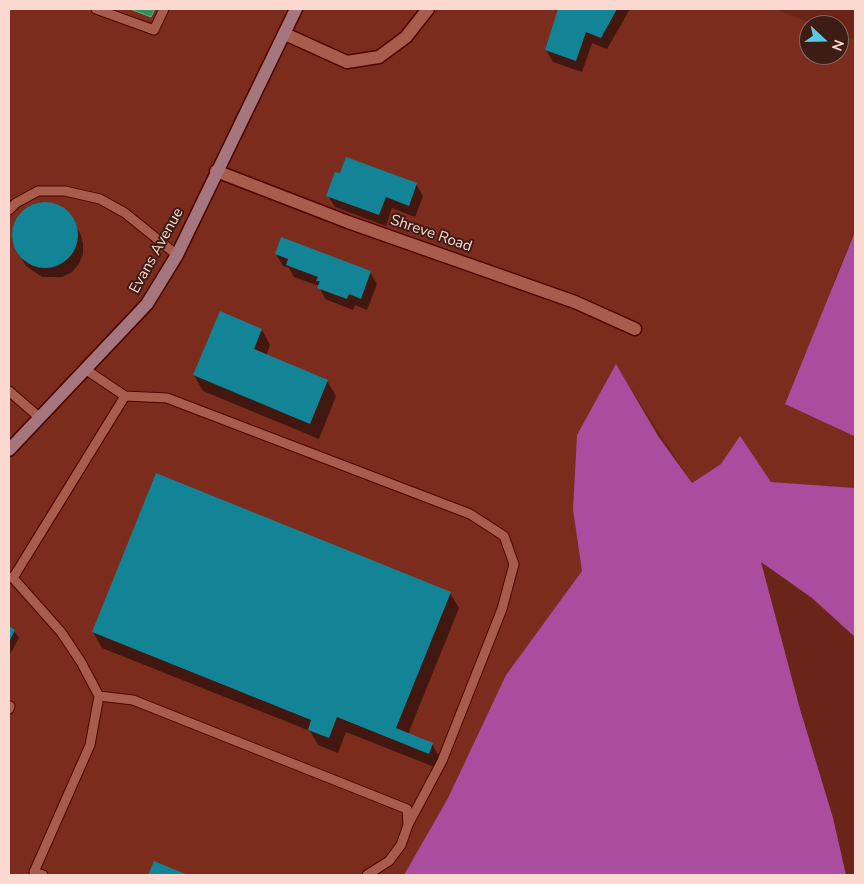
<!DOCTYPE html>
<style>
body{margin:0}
#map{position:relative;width:864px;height:884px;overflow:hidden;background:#6b2518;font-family:"Nunito Sans",sans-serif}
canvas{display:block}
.frame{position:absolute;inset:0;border:10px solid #fbd8d0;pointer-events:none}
.north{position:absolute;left:799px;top:15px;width:50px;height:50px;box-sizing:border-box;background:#3c1c15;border:1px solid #886760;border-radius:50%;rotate:111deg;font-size:14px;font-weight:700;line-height:20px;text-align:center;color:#fbd8d0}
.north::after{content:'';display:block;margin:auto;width:18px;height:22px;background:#55cae0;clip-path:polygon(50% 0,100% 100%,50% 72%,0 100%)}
</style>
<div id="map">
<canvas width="864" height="884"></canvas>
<div class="frame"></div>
<div class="north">N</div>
</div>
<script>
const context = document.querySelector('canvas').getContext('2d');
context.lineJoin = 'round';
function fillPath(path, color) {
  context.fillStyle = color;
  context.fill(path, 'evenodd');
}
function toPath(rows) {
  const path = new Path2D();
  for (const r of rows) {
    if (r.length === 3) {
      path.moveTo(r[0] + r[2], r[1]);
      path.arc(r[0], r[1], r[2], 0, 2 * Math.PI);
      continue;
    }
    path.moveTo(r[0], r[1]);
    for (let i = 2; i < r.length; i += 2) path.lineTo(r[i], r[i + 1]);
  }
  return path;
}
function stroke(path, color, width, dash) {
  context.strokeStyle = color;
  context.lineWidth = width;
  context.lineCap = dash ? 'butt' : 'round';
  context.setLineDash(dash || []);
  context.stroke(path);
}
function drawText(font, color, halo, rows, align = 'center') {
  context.font = font + ' "Nunito Sans",sans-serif';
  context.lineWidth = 4;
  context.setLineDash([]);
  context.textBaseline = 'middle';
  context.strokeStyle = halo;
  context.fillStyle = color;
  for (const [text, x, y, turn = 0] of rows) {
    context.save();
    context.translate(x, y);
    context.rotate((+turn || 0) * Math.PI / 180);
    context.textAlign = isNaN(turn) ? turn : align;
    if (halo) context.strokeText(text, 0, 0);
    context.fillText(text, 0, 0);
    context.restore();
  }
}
fillPath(toPath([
 [9,9,774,9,816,25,809,25,809,55,839,55,839,34,855,40,855,232,832,285,854,436,855,488,771,482,740,437,721,464,692,483,616,365,573,510,582,571,506,675,448,798,404,875,9,875]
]), '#7b2c1d');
fillPath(toPath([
 [855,232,855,457,854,436,785,404],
 [616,364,658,436,692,483,721,464,740,436,771,482,855,488,855,637,812,598,761,562,800,709,833,818,846,875,404,875,448,798,506,675,582,571,573,510,577,435]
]), '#aa4d9e');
const water = toPath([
 [130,9,155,9,151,17,130,9]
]);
fillPath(water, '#329055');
stroke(water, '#6ea67a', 1);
fillPath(toPath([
 [560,9,630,9,607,49,592,43,582,72,553,62,546,50],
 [416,184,423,196,415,217,392,208,386,226,335,207,328,196],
 [46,203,57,206,66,211,80,233,83,243,83,254,79,264,72,272,62,277,42,277,26,266,14,245,13,235,19,216,26,209,36,204],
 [276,254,370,272,377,284,367,310,355,305,353,310,325,299,319,286,294,277,289,268,283,266],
 [262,330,270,345,266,356,327,381,336,396,319,439,203,391,194,375],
 [450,593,459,608,408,734,432,744,441,760,437,768,346,732,338,753,318,745,310,731,102,648,93,632],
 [9,627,14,631,19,638,9,656]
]), '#0007');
fillPath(toPath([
 [558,9,617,9,601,38,586,32,576,61,545,50],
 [346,157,417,183,409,206,386,197,379,215,326,196,335,172,340,173],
 [45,235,33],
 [281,237,371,271,361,299,349,294,347,299,317,288,320,281,316,281,318,277,286,265,288,259,275,254],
 [220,311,262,329,254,349,328,380,310,424,193,375],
 [156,473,451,592,396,728,433,743,429,754,337,717,329,738,308,730,311,720,92,632],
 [9,626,15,630,9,642],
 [154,861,188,875,148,875]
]), '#128496');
const lane = toPath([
 [96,9,154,30,164,9],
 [9,210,16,203,38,191,65,191,100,199,125,213,177,255],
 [9,391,40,418],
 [125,396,167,398,470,514,504,536,514,564,502,609,442,761,408,825],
 [9,577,13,578,125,396,85,369],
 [13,578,61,632,81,662,99,696,90,745,34,872,43,875],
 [99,696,133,700,407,809,408,825,401,845,389,861,367,875],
 [9,709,10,706]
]);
const street = toPath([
 [285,34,347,62,379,57,406,37,428,9],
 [216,171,348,222,575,302,635,329]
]);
const secondary = toPath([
 [9,450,147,304,177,255,296,9]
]);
stroke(lane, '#4d0500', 11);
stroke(street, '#4d0500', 15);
stroke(secondary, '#4d0500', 15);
stroke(lane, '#a85c4c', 9);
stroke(street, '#a85c4c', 12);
stroke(secondary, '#a5767e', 12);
drawText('15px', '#fbd8d0', '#3c1c15', [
 ["Shreve Road",431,234,19],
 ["Evans Avenue",157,251,-61]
]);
</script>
